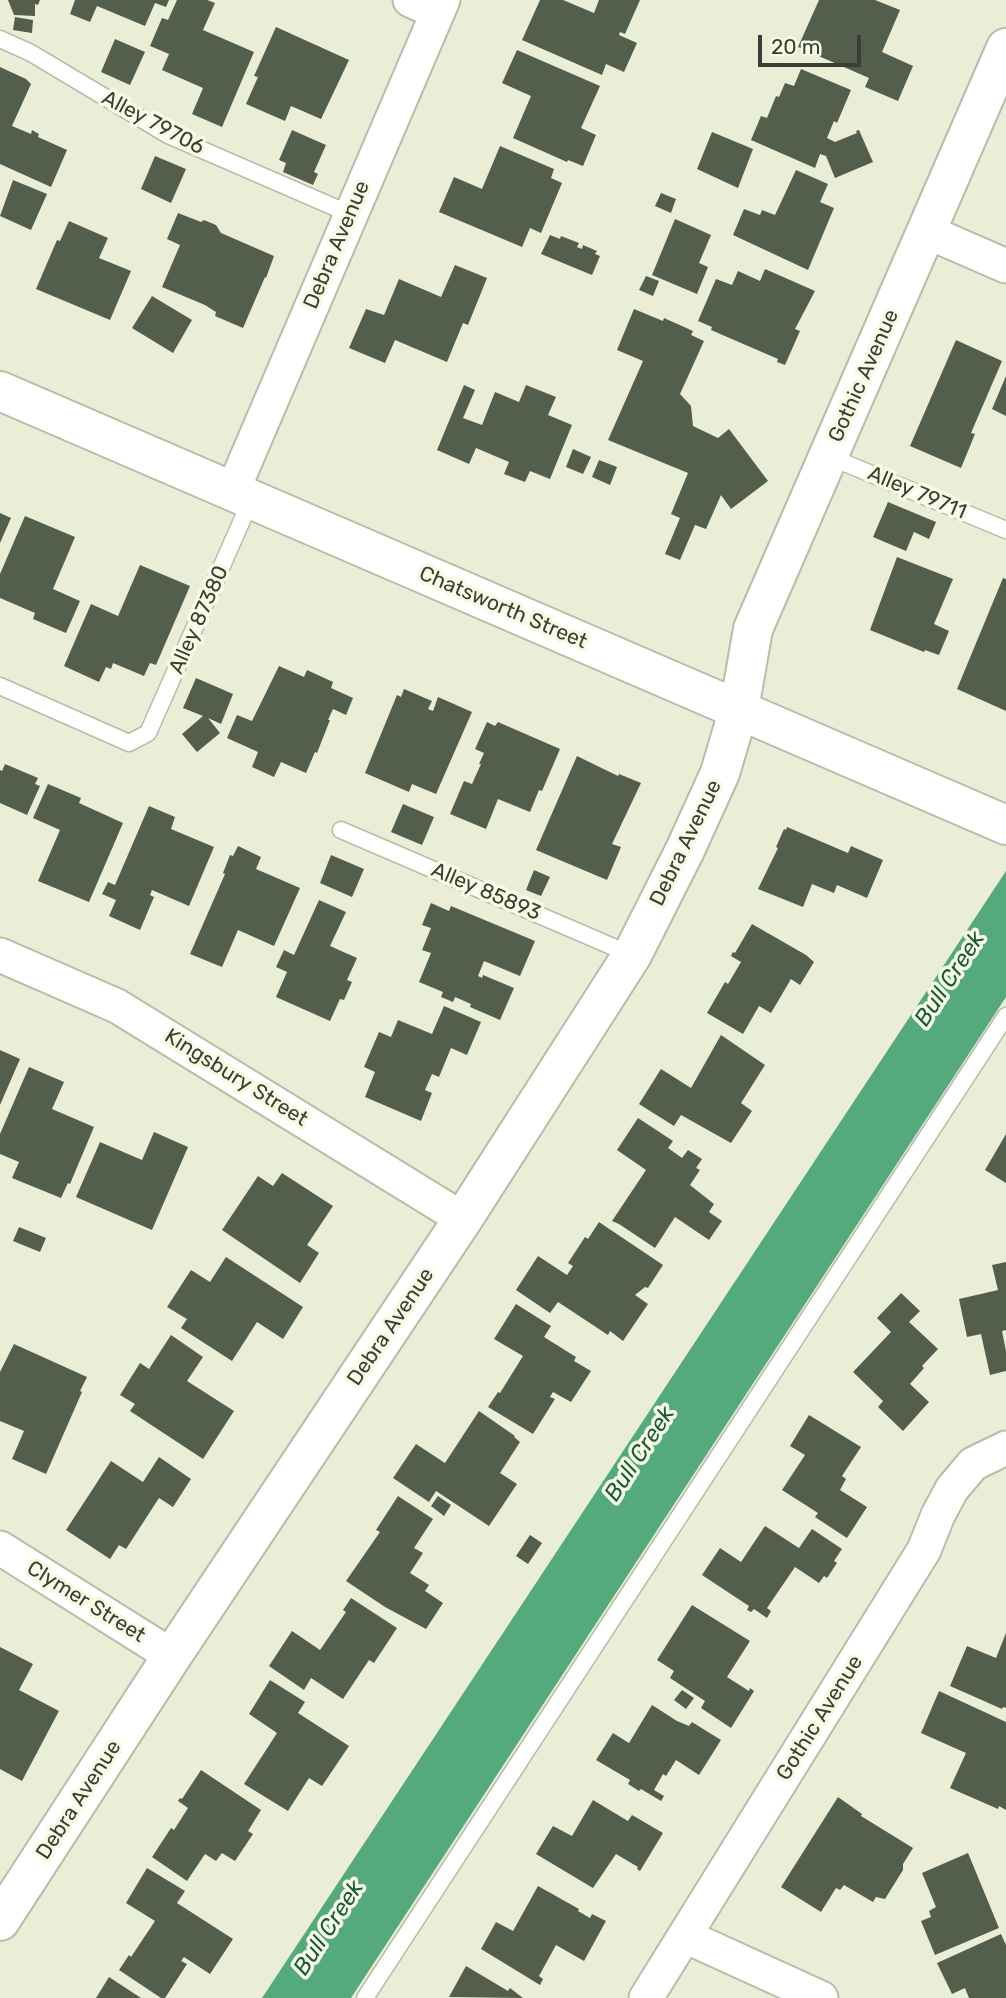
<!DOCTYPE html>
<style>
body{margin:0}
#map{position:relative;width:1006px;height:1998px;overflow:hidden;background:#ebeed7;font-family:Rubik,sans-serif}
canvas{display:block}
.scale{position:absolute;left:758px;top:35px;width:103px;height:32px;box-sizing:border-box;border:4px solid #3c3d34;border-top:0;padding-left:9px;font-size:21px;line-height:24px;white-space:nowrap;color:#3c3d34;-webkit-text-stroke:5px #f8fbe4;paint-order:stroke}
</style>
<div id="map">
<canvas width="1006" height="1998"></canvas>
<div class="scale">20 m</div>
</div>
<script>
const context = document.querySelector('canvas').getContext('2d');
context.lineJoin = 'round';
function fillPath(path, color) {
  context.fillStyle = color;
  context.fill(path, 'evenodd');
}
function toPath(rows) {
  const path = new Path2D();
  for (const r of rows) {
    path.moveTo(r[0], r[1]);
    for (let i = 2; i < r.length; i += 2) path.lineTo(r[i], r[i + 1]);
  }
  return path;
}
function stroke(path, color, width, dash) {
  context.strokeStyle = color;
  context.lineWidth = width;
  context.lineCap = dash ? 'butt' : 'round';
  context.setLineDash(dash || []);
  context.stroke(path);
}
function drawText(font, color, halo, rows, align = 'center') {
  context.font = font + ' Rubik,sans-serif';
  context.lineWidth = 7;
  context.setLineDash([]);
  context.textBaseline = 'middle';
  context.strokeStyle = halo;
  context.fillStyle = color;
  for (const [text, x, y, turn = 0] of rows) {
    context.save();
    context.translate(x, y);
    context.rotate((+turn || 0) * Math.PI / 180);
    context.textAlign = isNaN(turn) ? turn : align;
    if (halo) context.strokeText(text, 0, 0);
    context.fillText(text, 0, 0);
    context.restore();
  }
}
fillPath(toPath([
 [1006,871,1006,997,351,1998,262,1998]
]), '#54aa7c');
fillPath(toPath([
 [8,0,40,0,38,5,35,4,35,16,14,15],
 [75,0,169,0,166,7,155,3,145,26,97,6,90,22,70,14],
 [177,0,207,0,215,3,203,30,254,52,222,127,192,114,203,88,162,70,169,54,150,46,162,18,168,20],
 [540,0,563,0,594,13,599,0,640,0,625,34,620,32,619,35,637,43,624,72,606,64,602,75,522,40],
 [819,0,875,0,900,10,882,52,913,66,898,101,865,87,869,78,798,47],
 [15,17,33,20,32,33,13,30],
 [276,27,349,60,321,119,291,106,285,121,246,104,258,77,254,76],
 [115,39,145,52,130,85,101,72],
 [517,50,600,86,581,128,596,135,583,166,568,160,567,162,513,138,531,96,502,83],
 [0,67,26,79,31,84,12,126,31,134,32,130,39,134,38,137,67,150,51,187,0,164],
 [801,69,851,90,837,123,834,121,827,138,835,142,857,133,856,131,859,130,873,162,835,178,826,156,820,154,815,168,751,140,761,116,767,118,776,96,779,97,785,83,794,86],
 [292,130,326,145,314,172,318,174,313,185,283,172,286,163,279,160],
 [712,132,753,149,738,188,697,169],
 [500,146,554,169,551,178,562,183,541,233,530,228,522,247,439,212,454,177,482,189],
 [155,156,186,169,171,203,141,189],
 [796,170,828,184,820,202,834,208,808,270,733,235,744,209,760,215,762,210,775,215],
 [13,180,47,194,31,230,0,216],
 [661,193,676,199,671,213,655,206],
 [178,213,201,222,204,220,216,225,221,233,274,256,266,278,265,277,243,328,215,316,216,312,205,305,162,287,180,245,167,239],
 [675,219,711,235,699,263,708,267,697,294,652,275],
 [69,221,108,238,99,258,131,271,110,320,36,289,57,240,60,241],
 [550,235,560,239,561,236,579,243,577,247,582,249,583,245,597,251,595,254,600,256,592,275,541,254],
 [455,265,487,278,468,325,463,323,447,362,395,340,385,363,349,348,366,309,384,315,399,279,441,297],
 [765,269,815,291,795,329,800,331,785,365,777,362,778,359,711,330,712,327,698,321,716,279,732,285,738,271,760,281],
 [646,276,659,281,653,296,639,290],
 [152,296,192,320,173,353,132,328],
 [634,309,663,321,664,318,693,331,691,335,704,341,680,394,691,406,693,426,718,438,729,429,768,481,731,509,721,495,706,529,695,525,680,560,665,554,680,518,671,514,688,473,608,440,643,361,617,350],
 [956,340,1002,361,971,433,975,434,961,468,910,446],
 [1006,376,1006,416,992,409],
 [464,385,475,390,463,418,482,425,495,392,519,402,526,385,556,397,548,415,572,425,550,479,530,471,525,482,504,474,509,462,476,448,469,464,437,450],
 [573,449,591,457,583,474,566,467],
 [599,460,617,467,610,485,592,477],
 [888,502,936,522,929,539,914,532,906,551,873,537],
 [0,513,11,518,0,543],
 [25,516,75,537,53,589,80,601,66,633,33,619,35,613,0,598,0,574],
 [897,557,953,579,934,624,949,631,939,655,925,650,924,652,870,630],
 [140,565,190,586,156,665,150,663,144,676,113,663,111,669,106,667,99,682,64,666,91,604,118,616],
 [1003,578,1006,579,1006,711,957,689],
 [279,666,304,677,307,670,333,682,331,688,353,698,346,715,333,709,328,720,330,720,317,753,315,752,306,773,281,762,274,777,252,767,258,752,227,738,237,715,252,721],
 [196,678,233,694,221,724,208,718,220,733,197,752,182,734,203,716,183,708],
 [404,689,432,701,428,709,433,711,438,697,472,712,436,794,412,784,409,792,365,773,397,695,401,697],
 [487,722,495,726,498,722,560,749,542,791,539,790,530,812,498,799,486,829,450,814,464,781,472,784,481,764,479,764,484,753,475,749],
 [577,756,618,776,619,774,641,783,612,844,621,847,607,880,536,850],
 [5,764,38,778,35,784,40,786,27,815,0,803,0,770,2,771],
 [48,784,81,798,79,803,123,823,89,902,38,881,60,830,33,818],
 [403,804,434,817,422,845,391,832],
 [149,806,175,817,171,829,214,847,189,906,152,890,150,895,154,897,140,930,109,916,116,900,102,894,108,882,115,885],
 [787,827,848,853,851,846,883,860,867,898,837,885,834,893,812,884,803,907,758,889,778,848,776,847,784,829,786,830],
 [238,846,261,857,256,869,300,888,274,946,238,930,222,967,190,954,225,874,223,873,230,855,233,856],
 [331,855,364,869,352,897,320,883],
 [534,870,550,877,541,896,526,890],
 [319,900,346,912,330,946,357,958,347,980,352,982,344,1000,340,999,330,1021,276,997,287,972,276,967,284,950,294,955],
 [431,903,449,911,451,906,535,941,520,976,484,961,478,976,482,978,483,975,514,988,500,1020,470,1007,471,1004,455,997,453,1002,441,997,443,992,419,982,431,953,422,950,431,928,422,925],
 [752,924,806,955,814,962,800,985,791,979,771,1013,759,1006,743,1034,707,1013,725,982,728,984,741,962,731,956,733,952,735,953],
 [444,1006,481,1022,467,1055,451,1048,439,1077,432,1074,425,1090,432,1093,421,1121,365,1097,375,1072,364,1067,379,1032,391,1037,398,1020,432,1034],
 [721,1035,765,1065,741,1103,752,1111,731,1143,681,1115,674,1126,639,1104,661,1069,691,1088],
 [0,1050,20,1059,0,1105],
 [29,1067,64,1082,52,1109,94,1127,70,1184,68,1183,61,1198,12,1178,19,1162,0,1154,0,1134],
 [638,1118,673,1141,668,1148,682,1158,688,1150,702,1159,696,1168,700,1170,690,1185,714,1204,709,1212,722,1221,709,1240,675,1217,655,1248,619,1224,612,1221,646,1170,617,1150],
 [154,1132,188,1147,152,1230,76,1197,100,1142,142,1160],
 [1006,1134,1006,1183,985,1170],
 [282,1173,333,1206,307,1245,319,1253,300,1283,222,1230,258,1176,273,1186],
 [599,1222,663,1265,648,1288,645,1287,635,1295,648,1304,623,1341,610,1331,608,1335,558,1302,550,1313,516,1290,538,1256,567,1275,573,1266,568,1263,585,1237,588,1239],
 [19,1227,46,1238,40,1252,13,1241],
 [226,1257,303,1307,283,1339,257,1322,232,1361,181,1328,187,1319,167,1307,191,1270,210,1282],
 [1006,1262,1006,1330,1002,1331,1006,1351,1006,1371,990,1375,981,1334,967,1337,959,1299,998,1290,992,1265],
 [901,1293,920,1311,909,1322,938,1349,922,1366,924,1368,910,1384,929,1402,903,1431,878,1407,883,1401,853,1372,891,1332,877,1318],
 [516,1304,551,1326,544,1337,576,1357,574,1361,591,1371,571,1402,553,1392,550,1397,555,1399,533,1434,488,1407,498,1392,500,1393,523,1356,494,1339],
 [171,1335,203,1357,187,1381,234,1411,203,1459,130,1411,135,1404,120,1395,140,1363,149,1369],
 [14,1344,87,1377,80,1391,82,1392,46,1474,12,1459,24,1431,0,1421,0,1372],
 [479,1411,515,1436,514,1437,520,1442,500,1473,517,1484,489,1526,436,1491,429,1502,393,1478,416,1444,445,1463],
 [809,1415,861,1447,842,1476,846,1479,840,1490,867,1507,847,1538,815,1517,818,1513,782,1490,805,1455,790,1446],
 [159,1457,191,1479,173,1507,159,1498,126,1549,119,1545,110,1559,66,1530,111,1461,143,1482],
 [398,1496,433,1519,414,1548,423,1553,410,1573,429,1585,425,1591,443,1603,426,1629,385,1607,346,1581,380,1532,376,1530],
 [438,1496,451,1505,444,1516,431,1506],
 [765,1526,799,1548,812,1529,842,1549,834,1561,837,1563,827,1578,824,1576,819,1583,795,1567,767,1608,771,1611,767,1618,754,1609,751,1612,747,1610,749,1606,702,1575,720,1548,741,1562],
 [530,1535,542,1543,528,1564,516,1556],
 [351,1598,397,1628,374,1663,369,1660,343,1699,311,1678,304,1690,269,1666,292,1631,320,1650,346,1612,343,1610],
 [692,1605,750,1641,727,1677,749,1691,750,1688,754,1691,731,1728,701,1708,705,1701,670,1678,674,1671,657,1660],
 [1006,1633,1006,1708,1003,1707,1002,1709,950,1686,967,1646,996,1658],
 [0,1647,33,1664,19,1690,59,1711,22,1781,0,1769],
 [270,1680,305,1702,298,1713,349,1746,322,1786,309,1778,288,1811,244,1784,277,1733,249,1714],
 [682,1690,694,1698,686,1709,674,1700],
 [939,1691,1006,1722,1006,1810,999,1806,998,1809,950,1788,966,1753,921,1733],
 [652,1705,677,1721,689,1726,692,1722,721,1740,699,1775,676,1760,666,1776,663,1774,654,1790,664,1796,661,1801,641,1789,639,1791,628,1784,630,1780,596,1760,613,1733,629,1743],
 [201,1770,261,1810,248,1831,253,1834,235,1861,222,1853,216,1861,205,1854,187,1881,152,1857,171,1828,174,1830,188,1808,178,1801,180,1798,182,1799],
 [838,1797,862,1814,861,1816,913,1848,903,1864,903,1870,885,1899,876,1897,873,1902,844,1885,840,1890,836,1888,821,1912,781,1887],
 [593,1800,628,1821,632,1815,663,1833,640,1871,637,1869,638,1867,616,1854,593,1888,536,1854,553,1826,572,1836],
 [968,1853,999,1928,935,1955,921,1921,931,1917,929,1911,936,1907,922,1873],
 [147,1868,185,1891,177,1903,233,1939,210,1974,184,1957,181,1961,187,1964,165,1998,161,1998,119,1970,129,1955,131,1957,155,1921,126,1903],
 [538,1886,579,1909,578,1911,590,1918,592,1914,606,1921,584,1961,556,1945,539,1976,543,1979,540,1985,481,1949,496,1922,513,1931],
 [1001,1934,1006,1945,1006,1998,969,1998,965,1988,952,1994,937,1963],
 [466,1966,508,1991,510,1988,523,1998,449,1997],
 [109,1977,141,1998,96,1998]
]), '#535e4d');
const service = toPath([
 [0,39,31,53,168,135,350,214],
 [828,456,1006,530],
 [0,686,129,743,148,733,251,500],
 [341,830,632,955],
 [365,1998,1006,1016]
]);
const minor = toPath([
 [410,0,437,12],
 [928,232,1006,266],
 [233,490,443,0],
 [0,955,117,1006,463,1219],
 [0,1548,172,1656],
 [685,1936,821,1998],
 [646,1998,924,1550,938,1515,952,1489,973,1464,1006,1448]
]);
const tertiary = toPath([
 [0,1921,172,1656,463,1219,632,955,685,850,720,773,739,709,753,629,1006,48]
]);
const secondary = toPath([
 [0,391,1006,825]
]);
stroke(service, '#b9bca6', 19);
stroke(minor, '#b9bca6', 37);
stroke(tertiary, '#b9bca6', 42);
stroke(secondary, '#b9bca6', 42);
stroke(service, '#fff', 16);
stroke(minor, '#fff', 33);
stroke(tertiary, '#fff', 38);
stroke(secondary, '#fff', 38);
drawText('21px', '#3c3d34', '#f8fbe4', [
 ["Alley 79706",153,123,28],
 ["Debra Avenue",337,245,-67],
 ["Gothic Avenue",864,376,-66],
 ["Alley 79711",917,493,23],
 ["Chatsworth Street",503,608,23],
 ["Alley 87380",199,620,-66],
 ["Debra Avenue",686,843,-64],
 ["Alley 85893",486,892,23],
 ["Kingsbury Street",236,1078,32],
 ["Debra Avenue",391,1327,-56],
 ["Clymer Street",86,1602,32],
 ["Gothic Avenue",820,1718,-58],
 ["Debra Avenue",79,1800,-57]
]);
drawText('italic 23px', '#195a3a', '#f8fbe4', [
 ["Bull Creek",950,979,-57],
 ["Bull Creek",640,1454,-57],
 ["Bull Creek",329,1928,-57]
]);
</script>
